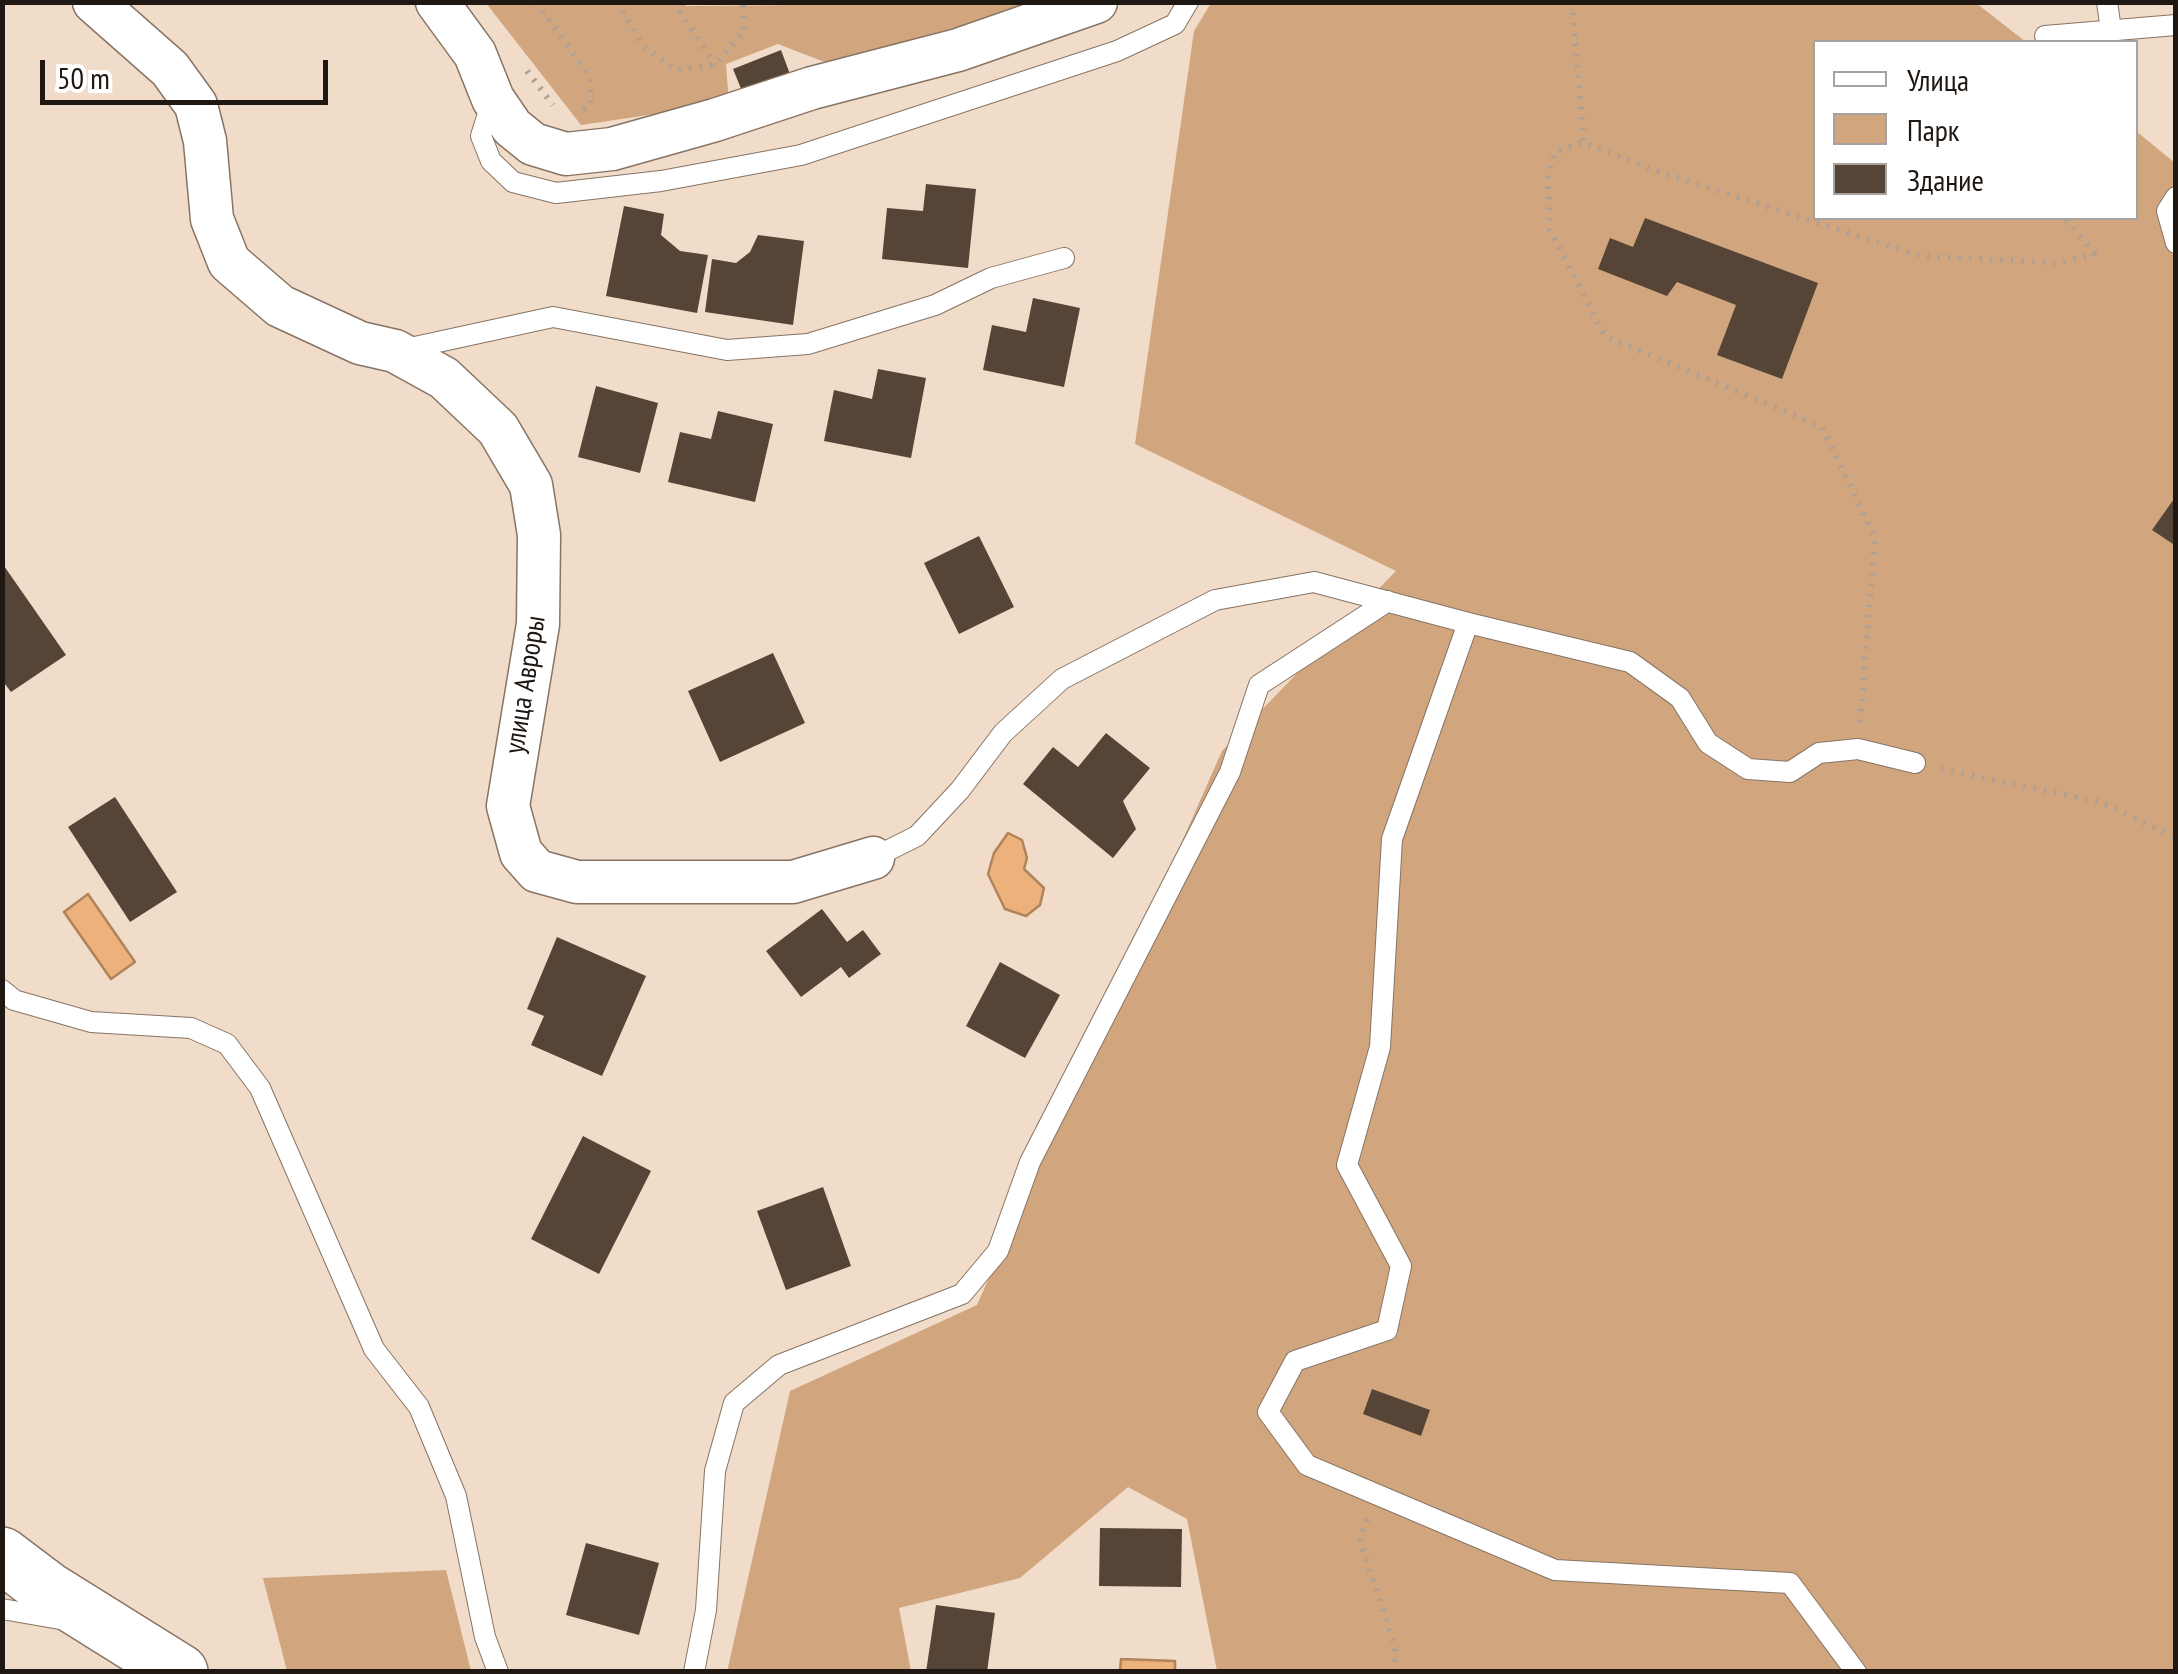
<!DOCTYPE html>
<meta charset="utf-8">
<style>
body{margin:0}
#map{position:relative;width:2178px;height:1674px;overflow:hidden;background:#f1dbc9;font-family:"PT Sans Narrow",sans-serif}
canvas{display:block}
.frame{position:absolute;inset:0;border:5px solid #1f1711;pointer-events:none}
.legend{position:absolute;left:1813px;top:40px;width:325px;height:180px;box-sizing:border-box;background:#fff;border:2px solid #a5a2a0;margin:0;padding:12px 18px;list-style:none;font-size:30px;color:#1f1711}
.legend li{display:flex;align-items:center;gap:20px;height:50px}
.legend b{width:50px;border:2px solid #a5a2a0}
.scale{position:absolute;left:40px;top:60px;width:288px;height:45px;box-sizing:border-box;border:5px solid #1f1711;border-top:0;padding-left:12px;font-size:30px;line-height:35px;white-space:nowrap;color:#1f1711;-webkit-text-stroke:8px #fff;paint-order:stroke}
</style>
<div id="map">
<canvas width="2178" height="1674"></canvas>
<div class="frame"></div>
<ul class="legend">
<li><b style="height:12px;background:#fff"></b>Улица</li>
<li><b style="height:28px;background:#d1a67f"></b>Парк</li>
<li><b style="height:28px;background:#564536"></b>Здание</li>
</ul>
<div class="scale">50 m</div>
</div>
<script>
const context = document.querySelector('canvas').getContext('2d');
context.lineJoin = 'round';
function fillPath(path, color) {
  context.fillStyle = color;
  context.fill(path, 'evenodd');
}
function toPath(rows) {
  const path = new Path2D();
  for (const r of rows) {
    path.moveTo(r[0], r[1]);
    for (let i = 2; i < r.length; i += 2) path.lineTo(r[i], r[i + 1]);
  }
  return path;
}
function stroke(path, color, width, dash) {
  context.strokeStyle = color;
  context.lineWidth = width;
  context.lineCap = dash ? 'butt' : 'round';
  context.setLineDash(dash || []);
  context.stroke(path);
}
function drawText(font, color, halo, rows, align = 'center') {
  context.font = font + ' "PT Sans Narrow",sans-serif';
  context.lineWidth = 10;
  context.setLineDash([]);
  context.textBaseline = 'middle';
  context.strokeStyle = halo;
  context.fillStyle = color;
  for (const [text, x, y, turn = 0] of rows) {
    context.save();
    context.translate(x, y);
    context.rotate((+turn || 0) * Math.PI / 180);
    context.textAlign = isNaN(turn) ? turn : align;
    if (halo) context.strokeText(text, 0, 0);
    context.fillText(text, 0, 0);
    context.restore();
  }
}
fillPath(toPath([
 [685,2,686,6,1044,3,827,63,778,44,726,64,729,103,581,125,486,3],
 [1211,3,1976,3,2026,42,1816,42,1816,218,2136,218,2136,131,2175,163,2175,1671,1217,1671,1187,1519,1128,1487,1020,1578,899,1608,911,1671,727,1672,790,1391,977,1305,1222,751,1396,571,1135,444,1194,31],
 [446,1570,471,1671,287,1671,263,1578]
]), '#d1a67f');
const water = toPath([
 [1008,833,1022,840,1027,858,1024,869,1044,888,1040,905,1026,916,1005,909,988,874,994,853,1008,833],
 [88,894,135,962,111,979,64,912,88,894],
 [1121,1659,1175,1661,1175,1671,1120,1671,1121,1659]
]);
fillPath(water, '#edb27b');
stroke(water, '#af845b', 2.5);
fillPath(toPath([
 [781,50,791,77,744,96,733,69],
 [926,184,976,189,968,268,882,259,887,208,923,211],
 [624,206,664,214,661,235,680,251,708,255,697,313,606,296],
 [1645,218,1818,283,1782,379,1717,355,1736,305,1677,282,1667,296,1598,269,1610,238,1633,247],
 [758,235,804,241,793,325,705,312,712,259,736,263,750,252],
 [1033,298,1080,308,1064,387,983,370,992,325,1026,332],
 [878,369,926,378,911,458,824,441,834,390,872,399],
 [596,386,658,403,640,473,578,457],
 [718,411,773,424,755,502,668,482,680,432,711,439],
 [2176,496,2176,546,2152,530],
 [979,536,1014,607,959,634,924,563],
 [2,563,66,655,11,692,2,680],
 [773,653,805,723,720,762,688,691],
 [1106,733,1150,768,1123,801,1136,829,1113,858,1023,784,1053,747,1078,767],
 [115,797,177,892,130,922,68,827],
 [822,909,847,942,863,930,881,954,849,978,841,967,801,997,766,951],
 [557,937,646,976,602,1076,531,1045,544,1016,527,1009],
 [1000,962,1060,995,1025,1058,966,1026],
 [583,1136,651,1171,599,1274,531,1239],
 [823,1187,851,1266,786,1290,757,1211],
 [1372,1389,1430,1410,1421,1436,1363,1414],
 [1100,1528,1182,1529,1181,1587,1099,1586],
 [586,1543,659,1563,639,1635,566,1615],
 [936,1605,995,1613,987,1672,926,1672]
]), '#564536');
const lane = toPath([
 [2107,2,2111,30],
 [2045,36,2176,25],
 [492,101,481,136,491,161,513,182,556,193,661,181,801,155,1117,51,1175,24,1188,2],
 [2176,197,2167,211,2176,243],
 [401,350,553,317,727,350,808,344,935,305,991,278,1064,258],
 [1468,623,1630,662,1680,698,1708,743,1748,769,1790,772,1819,753,1858,749,1915,763],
 [873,858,917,836,960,790,1003,733,1062,679,1215,600,1314,582,1468,623,1392,839,1380,1047,1347,1165,1401,1266,1387,1330,1295,1361,1268,1412,1307,1465,1555,1570,1790,1583,1856,1672],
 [2,990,14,1000,91,1022,191,1028,227,1044,260,1088,374,1349,419,1407,456,1496,485,1637,498,1672],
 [2,1609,60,1619],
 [694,1672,706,1610,715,1471,734,1403,779,1365,962,1294,998,1251,1030,1162,1230,772,1259,685,1388,601]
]);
const street = toPath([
 [94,2,170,69,196,105,205,141,212,219,229,262,280,306,360,343,395,351,444,378,498,429,531,485,539,535,538,624,508,806,521,853,537,871,577,882,793,882,873,858],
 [437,2,475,54,493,99,512,127,533,144,566,154,612,149,715,120,812,88,958,50,1096,2]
]);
const secondary = toPath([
 [2,1555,47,1589,180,1672]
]);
stroke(lane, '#877464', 22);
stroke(street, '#877464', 45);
stroke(secondary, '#877464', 58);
stroke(toPath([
 [536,2,590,77,591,104,583,111],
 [617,2,643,46,676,70,715,65,744,32,743,2],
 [674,2,715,65],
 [1572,2,1584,142],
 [527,71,553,105],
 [1860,722,1875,538,1822,427,1605,336,1550,230,1548,176,1555,152,1584,142,1645,167,1920,256,2060,263,2094,254,2065,218],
 [1941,769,2101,802,2176,838],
 [1367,1519,1360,1541,1395,1646,1395,1672]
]), '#b1a091', 6, [2.5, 8]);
stroke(lane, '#fff', 20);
stroke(street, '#fff', 42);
stroke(secondary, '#fff', 55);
drawText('28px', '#1f1711', '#fff', [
 ["улица Авроры",526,685,-81]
]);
</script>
